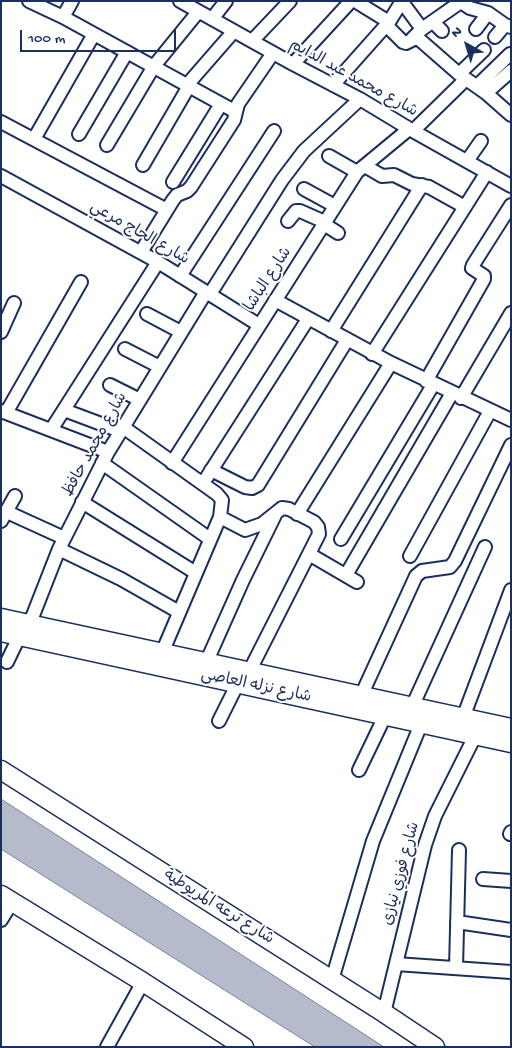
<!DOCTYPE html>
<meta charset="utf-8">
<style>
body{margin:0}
#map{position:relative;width:512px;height:1048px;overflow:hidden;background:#fff;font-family:"Gochi Hand",sans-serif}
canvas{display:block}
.frame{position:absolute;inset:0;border:2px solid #1b2f5e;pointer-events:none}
.north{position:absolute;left:442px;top:20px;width:50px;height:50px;-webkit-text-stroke:4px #fff;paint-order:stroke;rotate:321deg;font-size:14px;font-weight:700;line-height:20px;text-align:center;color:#1b2f5e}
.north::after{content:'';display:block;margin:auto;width:18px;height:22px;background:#1b2f5e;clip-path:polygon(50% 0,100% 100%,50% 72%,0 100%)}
.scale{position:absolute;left:20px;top:30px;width:156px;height:22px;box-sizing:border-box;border:2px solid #1b2f5e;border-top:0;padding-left:6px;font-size:15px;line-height:18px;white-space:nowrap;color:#1b2f5e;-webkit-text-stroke:4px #fff;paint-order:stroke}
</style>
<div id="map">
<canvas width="512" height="1048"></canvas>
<div class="frame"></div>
<div class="north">N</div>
<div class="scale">100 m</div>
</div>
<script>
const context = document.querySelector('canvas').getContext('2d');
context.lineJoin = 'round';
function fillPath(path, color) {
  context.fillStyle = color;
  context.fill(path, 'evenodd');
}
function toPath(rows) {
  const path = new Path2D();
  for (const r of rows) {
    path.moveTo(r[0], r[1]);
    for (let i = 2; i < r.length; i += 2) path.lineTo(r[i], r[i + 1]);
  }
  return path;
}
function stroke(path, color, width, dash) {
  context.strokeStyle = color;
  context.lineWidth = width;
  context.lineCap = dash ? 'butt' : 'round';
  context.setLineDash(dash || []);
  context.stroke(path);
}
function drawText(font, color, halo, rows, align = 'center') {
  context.font = font + ' "Gochi Hand","Playpen Sans Arabic",sans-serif';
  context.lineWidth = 4;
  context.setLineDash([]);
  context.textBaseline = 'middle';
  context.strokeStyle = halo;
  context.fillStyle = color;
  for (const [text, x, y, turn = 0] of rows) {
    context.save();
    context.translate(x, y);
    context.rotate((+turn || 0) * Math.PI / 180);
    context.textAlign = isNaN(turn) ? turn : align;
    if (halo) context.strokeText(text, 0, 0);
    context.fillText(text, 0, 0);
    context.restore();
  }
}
const water = toPath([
 [1,799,384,1047,315,1047,1,849,1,799]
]);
fillPath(water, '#b5bbca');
stroke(water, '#77839f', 1);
const street = toPath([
 [29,1,63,17,236,112],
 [180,1,293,64,360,99,413,131,511,186],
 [355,1,389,22],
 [402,2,422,29],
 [461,2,470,8,488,13,505,25,511,27],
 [63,17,72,1],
 [212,19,226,1],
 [433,22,442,31],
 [386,25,403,42,406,43,416,38,420,40,459,74,486,93,511,115],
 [476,29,488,13],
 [495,37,505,25],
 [412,39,422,29,462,1],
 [252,41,290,1],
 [293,64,351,1],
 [459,74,484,50],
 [187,85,234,31],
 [333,85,389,22,402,1],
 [477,86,510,54],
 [486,93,511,71],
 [1,122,167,210],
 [413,131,466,79],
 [79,134,127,52],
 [34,139,94,34],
 [107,145,154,66,198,12],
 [329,156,357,172],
 [467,161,481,141],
 [143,165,189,86],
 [365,166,382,176,394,175,412,184,429,187,465,207],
 [1,176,158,262,259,325],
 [173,182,221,104],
 [304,189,335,206],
 [288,221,296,211,300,211,325,222],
 [324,224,338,233],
 [141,252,173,200,177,195,187,191,191,187,234,120,238,104,273,53],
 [180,276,274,131],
 [210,294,282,180,304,151,360,99],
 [275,300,391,363,511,420],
 [147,314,181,332],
 [331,331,422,185],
 [1,332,14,303],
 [125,349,160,367],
 [372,354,487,172],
 [426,381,484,279,484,276,472,268,473,265,511,205],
 [110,385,140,400],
 [461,398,511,313],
 [64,410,120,431],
 [1,411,108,452],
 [6,413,81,282],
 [123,427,217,494,222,500,220,517,162,653],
 [51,430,158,262],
 [102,463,210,539],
 [172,463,357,172,409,129],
 [211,470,245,487,252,488,258,485,347,340],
 [207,477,308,319],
 [82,502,196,573],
 [7,512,64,538],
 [297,514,391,363],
 [220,517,245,530,262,524,282,508,289,509,314,522,318,527,319,534,249,672],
 [1,521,15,496],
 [341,539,433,385],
 [59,549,121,579,179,612],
 [309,554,357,582],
 [410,556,490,411],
 [346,575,452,393],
 [30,623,59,549,108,452,206,292],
 [7,662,20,635],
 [206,663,243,580,275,515],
 [361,696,416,576,422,571,450,567,455,561,511,445],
 [412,707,485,547],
 [463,718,511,590],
 [219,721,238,683],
 [359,770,385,716],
 [510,834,511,832],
 [483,879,511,881],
 [1,920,12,902],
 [457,922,511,930],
 [396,964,511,972],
 [456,968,459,850],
 [332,980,373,841,421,724],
 [384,1013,425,845,435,816,478,730],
 [107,1047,143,982]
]);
const secondary = toPath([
 [1,618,511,728],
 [1,632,511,743],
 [1,770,384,1013,435,1047],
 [1,895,143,982,244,1047]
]);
stroke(street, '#1b2f5e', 16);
stroke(secondary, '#1b2f5e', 21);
stroke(street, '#fff', 12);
stroke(secondary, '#fff', 18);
drawText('16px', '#1b2f5e', '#fff', [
 ["شارع محمد عبد الدايم",353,79,29],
 ["شارع الحاج مرعي",139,234,30],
 ["شارع الباشا",269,280,-57],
 ["شارع محمد حافظ",96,445,-61],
 ["شارع نزله العاصى",256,687,12],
 ["شارع فوزي نيازى",402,874,-75],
 ["شارع ترعه المريوطية",218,908,32]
]);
</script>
